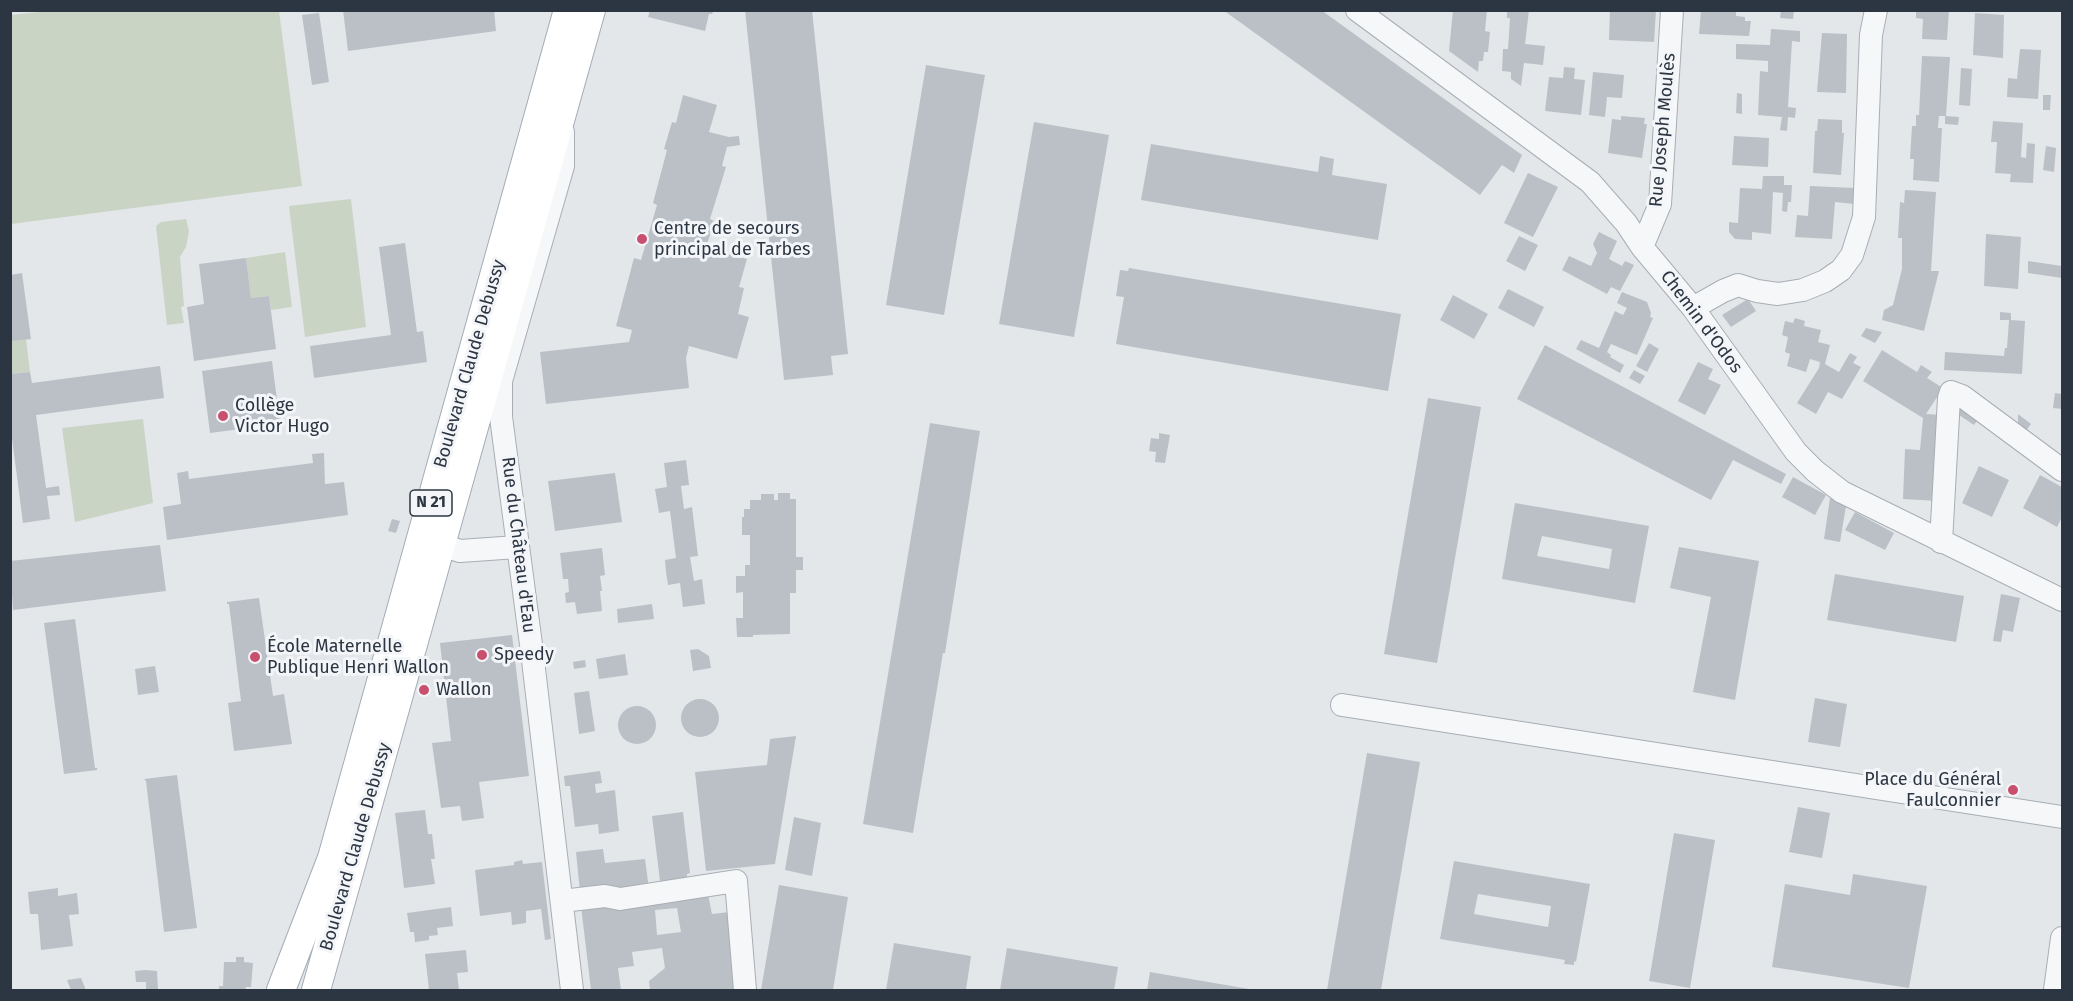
<!DOCTYPE html>
<meta charset="utf-8">
<style>
body{margin:0}
#map{position:relative;width:2073px;height:1001px;overflow:hidden;background:#e3e7ea;font-family:"Fira Sans",sans-serif}
canvas{display:block}
.frame{position:absolute;inset:0;border:12px solid #2c3642;pointer-events:none}
</style>
<div id="map">
<canvas width="2073" height="1001"></canvas>
<div class="frame"></div>
</div>
<script>
const context = document.querySelector('canvas').getContext('2d');
context.lineJoin = 'round';
function fillPath(path, color) {
  context.fillStyle = color;
  context.fill(path, 'evenodd');
}
function toPath(rows) {
  const path = new Path2D();
  for (const r of rows) {
    if (r.length === 3) {
      path.moveTo(r[0] + r[2], r[1]);
      path.arc(r[0], r[1], r[2], 0, 2 * Math.PI);
      continue;
    }
    path.moveTo(r[0], r[1]);
    for (let i = 2; i < r.length; i += 2) path.lineTo(r[i], r[i + 1]);
  }
  return path;
}
function stroke(path, color, width, dash) {
  context.strokeStyle = color;
  context.lineWidth = width;
  context.lineCap = dash ? 'butt' : 'round';
  context.setLineDash(dash || []);
  context.stroke(path);
}
function drawText(font, color, halo, rows, align = 'center') {
  context.font = font + ' "Fira Sans",sans-serif';
  context.lineWidth = 6;
  context.setLineDash([]);
  context.textBaseline = 'middle';
  context.strokeStyle = halo;
  context.fillStyle = color;
  for (const [text, x, y, turn = 0] of rows) {
    context.save();
    context.translate(x, y);
    context.rotate((+turn || 0) * Math.PI / 180);
    context.textAlign = isNaN(turn) ? turn : align;
    if (halo) context.strokeText(text, 0, 0);
    context.fillText(text, 0, 0);
    context.restore();
  }
}
fillPath(toPath([
 [48,11,279,11,302,186,11,224,11,15],
 [351,199,366,327,305,337,289,206],
 [186,219,189,231,186,247,180,257,184,306,181,307,184,323,167,325,156,226,161,222],
 [285,252,292,307,271,310,269,296,251,298,246,258],
 [11,337,12,341,26,339,30,372,11,374],
 [143,419,153,503,75,522,62,428]
]), '#cad4c5');
fillPath(toPath([
 [343,10,494,10,496,31,348,51],
 [650,10,714,10,712,14,709,14,705,31,648,17],
 [745,10,812,10,848,354,831,356,833,375,784,380],
 [1223,10,1321,10,1522,155,1514,173,1502,165,1480,195],
 [1453,10,1487,10,1485,31,1490,32,1488,52,1484,52,1483,61,1479,61,1478,72,1449,51],
 [1507,10,1529,10,1525,44,1545,46,1543,65,1524,63,1521,86,1511,79,1511,72,1502,71,1503,49,1508,49,1510,18,1507,18],
 [1610,10,1656,10,1654,42,1609,40],
 [1701,10,1736,10,1736,16,1745,17,1745,21,1751,21,1749,36,1699,34],
 [1781,10,1794,10,1793,19,1780,18],
 [1916,10,1949,10,1947,40,1922,39,1923,19,1916,18],
 [319,13,329,82,312,85,302,15],
 [1975,13,2004,15,2003,58,1973,55],
 [1771,29,1800,31,1800,42,1792,41,1788,107,1796,108,1795,118,1788,117,1787,131,1780,130,1782,117,1758,115,1760,71,1768,72,1768,61,1736,59,1736,44,1770,45],
 [1822,33,1847,34,1846,93,1817,92],
 [2020,49,2041,50,2038,99,2007,97,2008,78,2017,79],
 [1922,56,1950,57,1946,116,1959,117,1958,125,1945,124,1945,116,1939,116,1938,128,1942,128,1939,182,1913,180,1914,159,1910,159,1912,126,1916,126,1916,115,1919,115],
 [926,65,985,75,944,315,886,305],
 [1564,67,1575,68,1574,79,1585,80,1581,115,1545,111,1549,77,1563,78],
 [1961,68,1972,69,1970,106,1959,105],
 [1593,72,1624,75,1622,98,1607,97,1605,117,1589,115],
 [1737,93,1742,94,1742,114,1736,113],
 [683,95,717,105,709,132,729,137,739,136,740,145,727,147,722,166,726,167,710,219,714,221,706,248,747,259,739,287,744,288,738,314,749,317,737,359,689,346,686,358,689,388,546,404,540,352,629,342,632,330,616,326,634,258,641,260,657,205,653,203,667,150,664,149,672,122,676,123],
 [2043,95,2051,95,2050,110,2043,110],
 [1621,116,1645,118,1644,124,1647,124,1642,158,1608,153,1612,119,1621,120],
 [1818,119,1842,120,1842,133,1844,133,1841,175,1813,173,1815,131,1817,131],
 [1993,121,2023,123,2021,157,2026,158,2027,143,2035,144,2033,183,2010,182,2011,174,1995,173,1997,142,1991,142],
 [1034,122,1109,135,1074,337,999,324],
 [1734,136,1769,138,1768,167,1732,165],
 [1151,144,1318,172,1320,156,1334,159,1332,175,1387,184,1378,240,1141,200],
 [2046,146,2056,148,2054,172,2043,170],
 [1528,173,1558,187,1533,237,1504,223],
 [1763,176,1784,176,1784,185,1792,185,1791,202,1788,202,1787,212,1782,211,1783,193,1773,192,1771,234,1752,232,1752,240,1735,239,1729,232,1729,222,1738,223,1740,188,1762,189],
 [1810,186,1855,188,1854,204,1835,202,1832,239,1795,237,1797,215,1808,216],
 [1905,190,1936,192,1931,271,1939,271,1924,331,1882,320,1884,310,1893,305,1902,269,1902,238,1898,238,1900,202,1904,203],
 [1599,232,1617,241,1609,259,1622,266,1625,261,1634,265,1620,291,1611,287,1607,294,1562,270,1569,256,1591,266,1597,253,1593,244],
 [1986,234,2021,237,2018,289,1984,286],
 [1519,236,1538,245,1525,271,1506,261],
 [405,243,417,332,423,331,427,362,314,378,310,346,391,335,379,247],
 [246,258,251,298,269,296,276,349,194,361,187,307,204,304,199,264],
 [2028,261,2062,266,2062,278,2028,273],
 [1129,268,1401,314,1388,391,1116,344,1124,297,1116,296,1120,270,1128,271],
 [22,273,31,339,12,341,10,275],
 [1508,289,1544,307,1534,327,1498,308],
 [1622,292,1647,302,1651,313,1650,317,1653,318,1637,355,1611,344,1607,352,1611,355,1610,357,1624,365,1620,373,1576,349,1581,340,1599,348,1615,311,1623,315,1627,308,1617,303],
 [1453,295,1488,314,1474,339,1440,320],
 [1748,299,1756,311,1731,327,1722,315],
 [2000,312,2011,313,2011,320,2025,321,2022,374,1944,370,1945,352,2004,356,2005,348,2007,348,2009,320,2000,320],
 [1795,318,1805,321,1804,326,1821,330,1818,342,1830,345,1825,364,1839,372,1850,353,1857,357,1853,363,1861,367,1842,399,1828,392,1816,414,1797,403,1819,368,1820,362,1810,359,1806,372,1787,366,1790,354,1785,352,1788,337,1782,335,1785,321,1793,323],
 [1866,328,1882,332,1875,343,1861,336],
 [1649,343,1659,349,1647,372,1636,366],
 [1545,345,1786,474,1781,484,1733,460,1711,500,1517,399],
 [1882,350,1917,372,1921,365,1932,372,1927,378,1943,388,1926,414,1942,415,1939,501,1903,499,1905,449,1920,450,1923,418,1863,381],
 [272,361,280,424,210,433,202,371],
 [1698,362,1713,369,1708,379,1721,385,1705,415,1678,401],
 [160,366,164,398,36,415,46,488,59,486,60,495,47,496,50,519,23,523,10,423,10,374,30,372,32,383],
 [1634,370,1645,376,1640,384,1629,378],
 [2055,393,2062,394,2062,409,2053,408],
 [1428,398,1481,407,1437,663,1384,654],
 [1953,403,1982,413,1974,425,1953,411],
 [2018,414,2031,424,2026,431,2018,424],
 [930,423,980,431,945,653,943,653,913,833,863,824],
 [1159,433,1170,435,1165,463,1155,462,1156,452,1149,451,1151,438,1159,439],
 [324,453,325,484,344,482,348,515,167,540,163,507,181,504,177,473,188,471,189,479,313,463,312,454],
 [686,460,689,485,681,486,684,509,692,507,698,556,690,557,694,581,702,579,705,604,683,607,680,583,668,585,666,572,665,560,676,558,670,511,659,513,655,489,667,487,664,463],
 [1979,466,2009,480,1992,517,1962,503],
 [615,473,622,522,555,531,548,481],
 [2040,475,2062,487,2062,517,2057,527,2023,508],
 [1793,477,1826,495,1815,515,1782,497],
 [778,493,790,493,790,499,796,499,796,557,803,557,803,570,796,570,796,593,790,593,790,634,753,635,753,637,737,637,736,618,743,618,743,592,736,593,736,576,745,576,745,565,750,565,750,535,742,535,742,517,744,517,744,509,750,509,750,500,761,500,761,494,774,494,774,500,778,500],
 [1830,498,1846,506,1840,542,1824,539],
 [1515,503,1649,526,1635,603,1502,579],
 [1542,536,1612,549,1609,569,1537,556],
 [1855,512,1894,533,1885,550,1845,530],
 [392,519,400,521,396,533,388,531],
 [160,545,166,591,13,610,10,561],
 [1679,547,1759,561,1735,700,1693,692,1711,597,1670,588],
 [602,548,605,575,600,576,602,591,600,591,602,611,577,614,575,602,566,603,565,593,569,592,568,579,563,579,560,553],
 [1835,574,1964,596,1956,642,1827,620],
 [2001,594,2020,598,2013,632,2003,630,2001,642,1993,641],
 [259,598,273,696,284,694,292,744,234,751,228,703,241,701,229,604,227,604,227,602],
 [652,604,654,619,618,623,617,609],
 [75,619,95,768,97,768,97,770,64,774,44,623],
 [512,635,529,776,479,782,484,818,462,821,460,806,441,808,432,743,451,741,440,643],
 [698,649,709,656,711,668,693,671,690,650],
 [625,654,628,675,599,679,596,659],
 [585,660,586,667,574,669,573,662],
 [155,666,159,692,138,695,135,669],
 [589,691,595,731,579,734,574,693],
 [1815,698,1847,704,1840,747,1808,742],
 [700,718,19],
 [637,725,19],
 [796,736,775,864,706,871,695,772,767,765,770,739],
 [1367,753,1420,762,1381,990,1327,990],
 [600,771,602,783,595,784,596,793,615,790,619,831,599,834,598,824,575,827,570,786,565,786,564,776],
 [177,775,197,928,164,932,146,781,144,779],
 [1798,807,1830,813,1822,858,1789,852],
 [425,810,428,834,432,834,435,859,431,859,435,884,404,888,395,813],
 [683,812,690,873,687,874,687,878,660,881,652,816],
 [794,817,821,823,812,876,785,870],
 [1674,833,1715,840,1690,988,1649,981],
 [603,849,605,863,645,859,649,889,580,892,576,852],
 [522,860,523,864,542,862,551,939,545,940,541,909,526,911,526,923,512,925,511,912,480,916,475,870,514,865,514,862],
 [1454,861,1590,884,1576,962,1574,961,1574,965,1564,964,1565,960,1440,939],
 [1478,894,1551,906,1548,927,1474,914],
 [1853,874,1927,886,1909,988,1772,967,1785,884,1850,895],
 [779,885,848,897,833,990,761,990],
 [58,888,58,896,77,893,79,914,69,915,73,946,41,950,38,914,30,914,28,892],
 [708,894,712,914,729,912,737,990,650,990,649,981,665,968,662,948,632,952,634,966,618,968,621,990,591,990,581,906],
 [677,908,681,932,657,935,655,910],
 [451,907,453,926,437,928,438,935,429,936,429,940,415,942,414,932,410,932,407,913],
 [894,943,971,956,966,990,886,990],
 [1007,948,1118,967,1114,990,1000,990],
 [466,950,468,972,457,973,459,990,429,990,425,954],
 [236,957,244,957,244,962,253,963,251,987,246,987,245,990,219,990,219,986,223,986,224,962,236,962],
 [145,970,157,971,158,990,146,990,146,982,136,982,135,971],
 [1150,972,1249,989,1249,990,1147,990],
 [81,978,86,990,71,990,67,980]
]), '#bbc0c7');
const minor = toPath([
 [1357,10,1590,182,1626,223,1642,247,1693,308,1796,452,1815,471,1842,492,2062,600],
 [563,132,563,166,501,381,501,417,532,652,572,990],
 [1642,247,1660,204,1672,10],
 [1693,308,1723,291,1738,285,1757,291,1778,294,1803,290,1825,281,1841,270,1852,255,1864,217,1871,35,1876,10],
 [1941,542,1949,398,1951,392,1962,396,2062,470],
 [441,545,460,551,517,547],
 [1342,705,2062,817],
 [562,901,605,896,620,899,736,881,745,990],
 [2055,990,2062,938]
]);
const major = toPath([
 [281,990,332,858,568,10],
 [316,990,591,10]
]);
stroke(minor, '#a8aeb4', 24);
stroke(major, '#a3acb6', 30);
stroke(minor, '#f6f7f9', 22);
stroke(major, '#fff', 28);
for (const [x, y, r, color] of [
 [642,239,6,"#c8506e"],
 [223,416,6,"#c8506e"],
 [482,655,6,"#c8506e"],
 [255,657,6,"#c8506e"],
 [424,690,6,"#c8506e"],
 [2013,790,6,"#c8506e"]
]) {
  const dot = new Path2D();
  dot.arc(x, y, r, 0, 2 * Math.PI);
  context.fillStyle = color;
  context.fill(dot);
  stroke(dot, '#f3f5f8', 2);
}
for (const [x, y, w] of [
 [431,503,42]
]) {
  const box = new Path2D();
  box.roundRect(x - w / 2, y - 13, w, 26, 4.5);
  context.fillStyle = '#f3f5f8';
  context.fill(box);
  stroke(box, '#2c3642', 1.5);
}
drawText('bold 16px', '#2c3642', null, [
 ["N 21",431,503]
]);
drawText('18px', '#2c3642', '#f3f5f8', [
 ["Rue Joseph Moulès",1663,130,-85],
 ["Chemin d'Odos",1701,322,53],
 ["Boulevard Claude Debussy",470,364,-74],
 ["Rue du Château d'Eau",518,545,83],
 ["Boulevard Claude Debussy",356,847,-74]
]);
drawText('18px', '#2c3642', '#f3f5f8', [
 ["Centre de secours",654,229],
 ["principal de Tarbes",654,250],
 ["Collège",235,406],
 ["Victor Hugo",235,427],
 ["École Maternelle",267,647],
 ["Publique Henri Wallon",267,668],
 ["Speedy",494,655],
 ["Wallon",436,690],
 ["Place du Général",2001,780,"right"],
 ["Faulconnier",2001,801,"right"]
], 'left');
</script>
